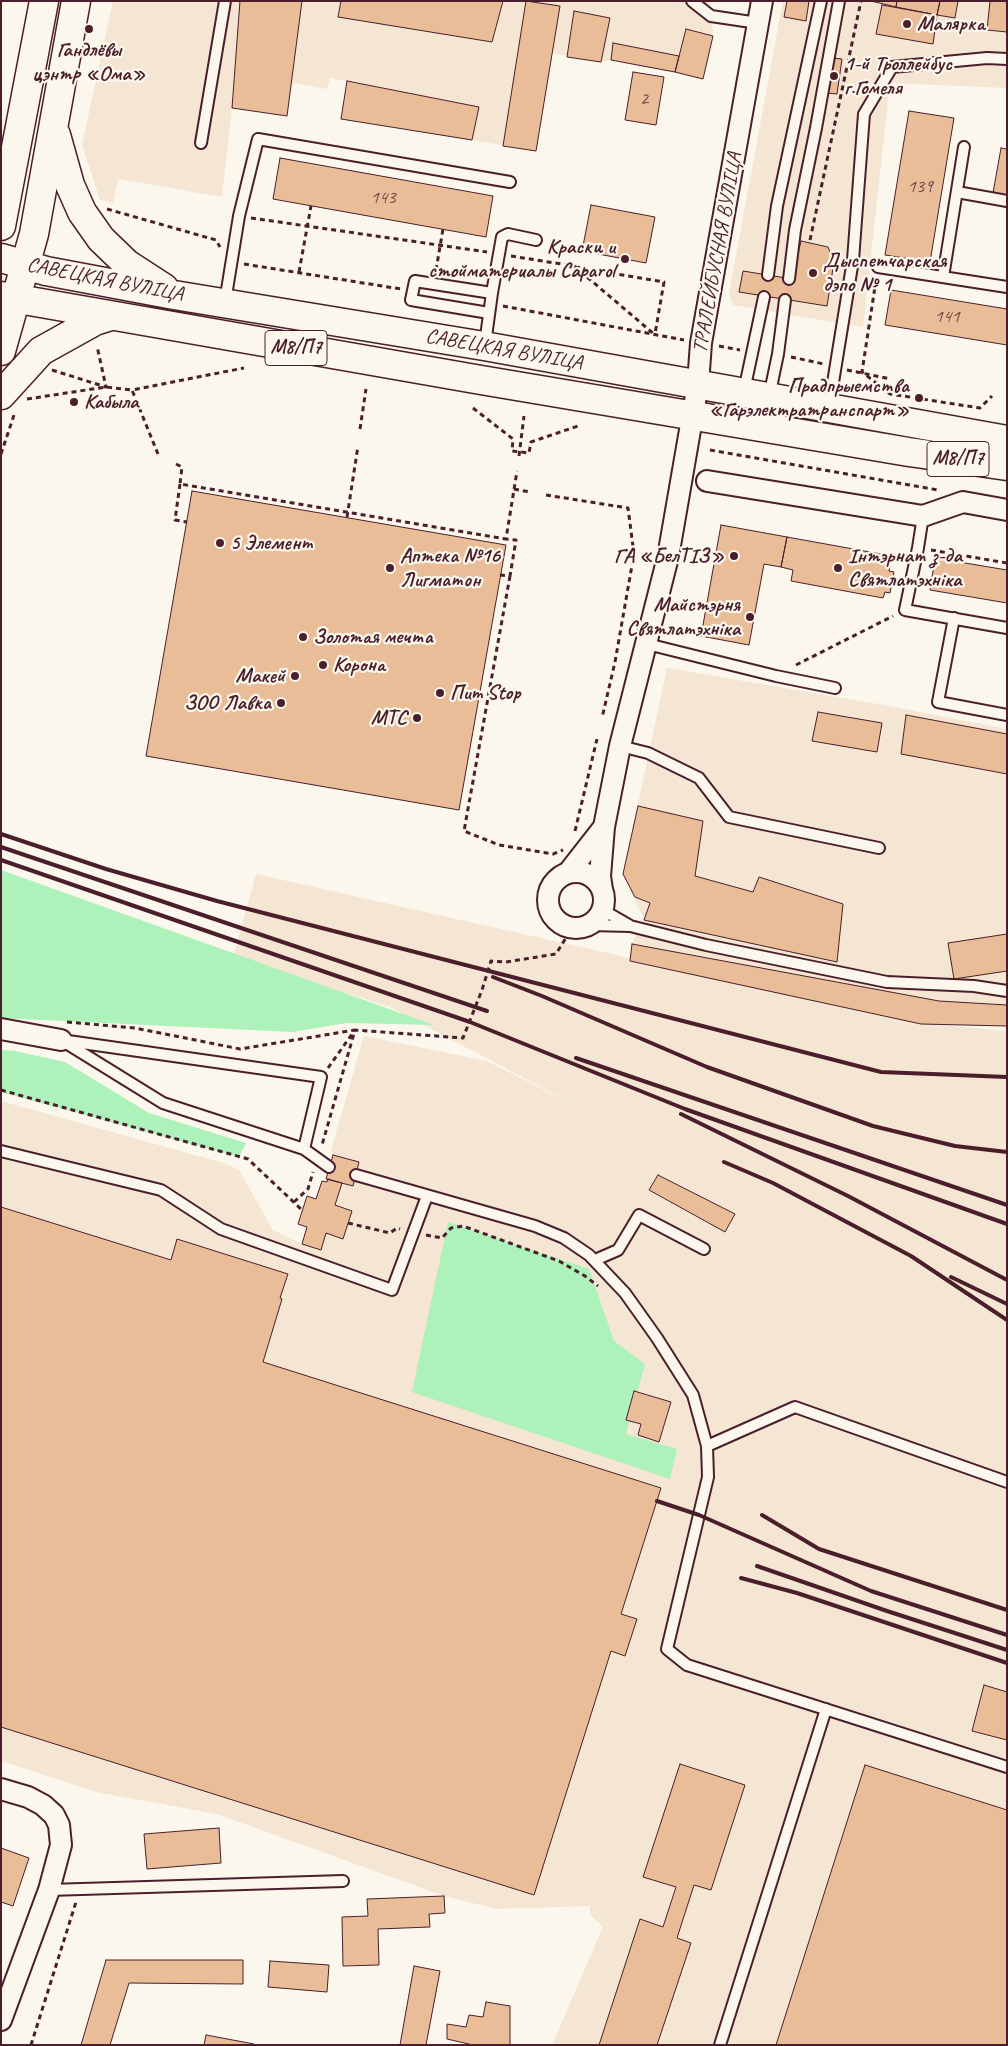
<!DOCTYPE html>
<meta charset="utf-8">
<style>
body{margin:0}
#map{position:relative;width:1008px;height:2046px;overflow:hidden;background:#fbf7ec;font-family:Caveat,sans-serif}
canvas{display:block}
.frame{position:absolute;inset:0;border:2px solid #4a1f2b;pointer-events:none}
</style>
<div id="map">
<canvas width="1008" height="2046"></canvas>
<div class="frame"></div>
</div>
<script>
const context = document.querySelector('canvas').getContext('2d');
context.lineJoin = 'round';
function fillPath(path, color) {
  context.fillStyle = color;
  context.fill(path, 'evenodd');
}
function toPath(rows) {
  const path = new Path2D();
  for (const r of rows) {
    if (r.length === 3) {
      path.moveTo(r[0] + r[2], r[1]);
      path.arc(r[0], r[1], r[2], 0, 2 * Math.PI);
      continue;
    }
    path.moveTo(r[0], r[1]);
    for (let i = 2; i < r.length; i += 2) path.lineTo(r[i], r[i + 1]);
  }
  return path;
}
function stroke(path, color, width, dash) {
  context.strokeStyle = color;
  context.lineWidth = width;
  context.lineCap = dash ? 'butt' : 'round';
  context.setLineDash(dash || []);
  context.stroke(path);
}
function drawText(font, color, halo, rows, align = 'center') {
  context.font = font + ' Caveat,sans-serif';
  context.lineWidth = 4.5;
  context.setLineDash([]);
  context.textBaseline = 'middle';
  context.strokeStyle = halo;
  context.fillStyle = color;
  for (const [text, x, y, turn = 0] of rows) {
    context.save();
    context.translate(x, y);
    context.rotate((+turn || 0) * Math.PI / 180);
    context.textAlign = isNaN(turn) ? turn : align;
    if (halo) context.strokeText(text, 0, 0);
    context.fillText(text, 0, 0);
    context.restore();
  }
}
fillPath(toPath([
 [113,1,710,1,713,36,703,79,611,60,601,62,552,53,536,151,472,140,479,107,330,78,327,89,292,83,287,116,232,108,222,197,118,179,113,203,100,200,82,145],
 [783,1,1007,1,1007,88,890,83,863,327,733,305,729,293],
 [667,668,884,705,1007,729,1007,1026,932,1024,1007,1031,1007,2045,552,2045,603,1927,590,1914,590,1906,497,1909,444,1896,217,1814,96,1792,1,1761,1,1101,227,1164,239,1170,273,1230,302,1244,307,1227,298,1224,307,1196,316,1199,322,1181,327,1182,333,1155,331,1150,364,1036,487,1061,584,1110,390,1007,233,957,256,874,630,958,632,944,644,920,623,874]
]), '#f5e6d3');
fillPath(toPath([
 [1,870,434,1025,347,1023,293,1032,1,1018],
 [1,1050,15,1051,65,1062,149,1113,246,1143,239,1157,1,1092],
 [448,1222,589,1269,614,1341,645,1364,626,1434,677,1449,670,1479,412,1392]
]), '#adf1bb');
const building = toPath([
 [240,1,302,1,287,116,232,108,240,1],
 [341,1,503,1,492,42,338,17,341,1],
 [526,1,560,6,536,151,503,146,526,1],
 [787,1,809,1,806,21,784,17,787,1],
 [871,1,897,1,896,7,871,1],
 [897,1,940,1,937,15,896,7,897,1],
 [940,1,958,1,955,18,937,15,940,1],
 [990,1,1007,1,1007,32,987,30,990,1],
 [882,5,937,15,933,44,876,34,882,5],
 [574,11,610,18,601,62,567,57,574,11],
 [686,29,713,36,703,79,675,72,686,29],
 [613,43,679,56,675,72,611,60,613,43],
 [832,58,842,59,837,94,827,93,832,58],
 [633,72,664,77,656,125,625,120,633,72],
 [347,81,479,107,472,140,341,119,347,81],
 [909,111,954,118,930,262,885,255,909,111],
 [1001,148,1007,149,1007,195,993,193,1001,148],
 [280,158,493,196,486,237,273,199,280,158],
 [591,205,655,217,646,263,582,251,591,205],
 [801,241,828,247,834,262,827,306,739,292,743,271,792,279,801,241],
 [891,290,1007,309,1007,345,885,325,891,290],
 [192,491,506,545,459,810,146,756,192,491],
 [721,525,787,537,781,567,764,564,749,645,701,636,721,525],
 [787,537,892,556,889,571,894,572,890,593,885,592,883,598,791,581,793,570,781,567,787,537],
 [935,558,1007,570,1007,603,930,590,935,558],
 [818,712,882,723,877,752,812,741,818,712],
 [906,715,1007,734,1007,774,901,754,906,715],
 [638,806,703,821,695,876,753,892,759,877,843,904,837,962,644,920,650,903,635,897,623,874,638,806],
 [1007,934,1007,971,954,979,948,943,1007,934],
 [632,944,939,1001,1007,1005,1007,1026,921,1024,630,961,632,944],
 [333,1155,359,1162,353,1186,326,1179,333,1155],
 [658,1175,735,1214,725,1232,649,1190,658,1175],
 [328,1179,342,1183,335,1205,352,1211,343,1239,326,1233,321,1250,302,1244,307,1227,298,1224,307,1196,316,1199,322,1181,327,1182,328,1179],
 [1,1207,171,1260,177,1239,288,1274,280,1298,282,1299,263,1362,661,1488,621,1614,637,1619,625,1656,611,1651,534,1895,1,1727,1,1207],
 [634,1391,671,1402,659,1442,638,1435,641,1424,626,1420,634,1391],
 [984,1685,1007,1692,1007,1740,972,1731,984,1685],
 [680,1764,745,1785,711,1890,694,1885,677,1938,691,1943,657,2045,599,2045,640,1919,663,1927,676,1887,643,1877,680,1764],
 [865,1765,1007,1810,1007,2045,776,2045,865,1765],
 [219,1828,221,1863,147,1869,144,1834,219,1828],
 [1,1848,29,1858,13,1906,1,1902,1,1848],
 [444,1896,445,1913,429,1914,430,1927,378,1929,379,1965,343,1966,342,1917,368,1916,367,1899,444,1896],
 [106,1960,243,1960,243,1984,129,1983,110,2045,81,2045,106,1960],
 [270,1961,329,1965,327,1992,268,1987,270,1961],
 [414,1966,440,1971,426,2045,400,2045,414,1966],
 [486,2002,510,2006,510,2045,473,2045,447,2039,447,2024,466,2027,469,2015,483,2017,486,2002],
 [206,2035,254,2044,254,2045,204,2045,206,2035]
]);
fillPath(building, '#e8bd98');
stroke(building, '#4a1f2b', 1);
const service = toPath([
 [692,1,711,16,758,23],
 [201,143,225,1],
 [957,192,1007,201],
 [878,267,1007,287],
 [768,275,777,206,821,1],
 [943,277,964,147],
 [789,279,795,230,816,128,839,1],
 [492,293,502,237,508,234,536,240],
 [225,302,239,216,258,139,510,182],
 [485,344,492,293,415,281,411,300,489,313],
 [744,391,764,297],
 [769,397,778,354,785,300],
 [829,407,853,260,864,114,892,67,987,58,1007,59],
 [923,516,918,548,905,610,1007,628],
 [954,618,938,702,1007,715],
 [647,644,776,676,835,688],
 [620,746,648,753,699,778,729,817,879,848],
 [604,903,608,913,629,925],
 [590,925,630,926,706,945,887,982,974,986,1007,991],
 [61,1040,321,1077,304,1149],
 [66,1043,163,1103,304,1149,329,1167],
 [1,1151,161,1190,221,1229,392,1290,427,1196],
 [356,1175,535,1226,564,1238,589,1255,625,1293,657,1338,693,1395,707,1446,708,1477,667,1649,687,1665,1007,1767],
 [595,1260,618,1250,639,1215,704,1249],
 [707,1446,795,1407,1007,1482],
 [49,1890,343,1881],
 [720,2045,826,1709]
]);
const minor = toPath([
 [707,481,923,516,963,502,1007,510],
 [576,900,28],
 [568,873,604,827],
 [602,890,600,876,604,827,620,746,668,557,698,384,701,343,762,1],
 [1,1029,61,1040],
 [1,1789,28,1797,43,1805,54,1815,59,1825,61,1845,49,1890,1,2020]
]);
const primary = toPath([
 [56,135,70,185,82,212,101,239,127,264,164,288],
 [1,226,44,1],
 [1,258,46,271,174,295,484,346,1007,440],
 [1,296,481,380,909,452,1007,466],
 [1,351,34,234,76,1],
 [1,395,41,351,95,321,111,316]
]);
stroke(service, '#4a1f2b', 14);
stroke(minor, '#4a1f2b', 24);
stroke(primary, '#4a1f2b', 31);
stroke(toPath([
 [107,209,216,240,220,247],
 [251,218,487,252],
 [810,240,861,1],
 [511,256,574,266,654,334],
 [244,264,401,289],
 [575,267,664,282,655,334],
 [436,270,443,229],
 [299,272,311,206],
 [876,280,862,372,890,394,980,408,992,396],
 [503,306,684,340],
 [719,346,740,350],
 [791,357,824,364],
 [52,370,106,387,97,346],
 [847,370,891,379],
 [27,399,106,387,132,390],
 [473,408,513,439,512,451,529,453,531,442,578,426],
 [360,429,366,389],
 [710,450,938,490],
 [1,454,15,412],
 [158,454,132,390,244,368],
 [519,456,524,416],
 [176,464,182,467,180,484,506,539,517,471],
 [180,484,175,520,187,522],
 [514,489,530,492],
 [546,495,628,508,634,554,615,662,602,718],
 [347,517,358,446],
 [931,550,1007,563],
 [500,575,510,576,516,540,506,539],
 [510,576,464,831,499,845,553,854,563,850],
 [796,665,893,616],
 [575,831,597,739],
 [67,1022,135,1028,240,1049,355,1030,322,1145],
 [328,1068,355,1030,463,1038,482,990,491,961,506,962,556,954,572,928],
 [1,1090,248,1159,302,1210],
 [294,1202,308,1189,313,1172],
 [348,1223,390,1233,397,1228,400,1229],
 [426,1235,442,1238,451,1228,463,1226,559,1261,585,1276,598,1286],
 [31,2045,76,1902]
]), '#4a1f2b', 3, [5, 4]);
stroke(service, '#fbf7ec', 10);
stroke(minor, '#fbf7ec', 20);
stroke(primary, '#fbf7ec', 28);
stroke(toPath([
 [1,834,106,869,217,901,881,1072,1007,1077],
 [1,847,487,1011],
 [1,860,470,1022,685,1109,1007,1224],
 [493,977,542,996,707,1067,873,1126,955,1146,1007,1152],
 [576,1058,1007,1205],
 [681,1114,848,1196,1007,1280],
 [724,1162,773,1183,911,1256,1007,1320],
 [951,1277,1007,1304],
 [657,1501,699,1515,871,1591,1007,1635],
 [762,1515,819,1549,1007,1610],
 [757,1566,887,1611,1007,1650],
 [741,1578,797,1593,1007,1663]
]), '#4a1f2b', 4);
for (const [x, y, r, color] of [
 [907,24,5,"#4a1f2b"],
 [89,29,5,"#4a1f2b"],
 [834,76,5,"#4a1f2b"],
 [625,259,5,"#4a1f2b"],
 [813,273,5,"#4a1f2b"],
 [919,398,5,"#4a1f2b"],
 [74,402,5,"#4a1f2b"],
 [220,543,5,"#4a1f2b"],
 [734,556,5,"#4a1f2b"],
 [390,568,5,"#4a1f2b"],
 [838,568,5,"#4a1f2b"],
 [750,617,5,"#4a1f2b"],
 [303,637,5,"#4a1f2b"],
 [323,665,5,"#4a1f2b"],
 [295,676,5,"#4a1f2b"],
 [440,693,5,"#4a1f2b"],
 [281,703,5,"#4a1f2b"],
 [417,718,5,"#4a1f2b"]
]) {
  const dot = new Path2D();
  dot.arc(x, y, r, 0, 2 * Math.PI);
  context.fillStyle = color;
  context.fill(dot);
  stroke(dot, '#fbf7ec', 2);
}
drawText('19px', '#724646', null, [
 ["2",644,99],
 ["139",920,187],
 ["143",383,198],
 ["141",947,317]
]);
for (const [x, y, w] of [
 [296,348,62],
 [958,459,62]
]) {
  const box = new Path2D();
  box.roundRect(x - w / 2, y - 17.5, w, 35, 4);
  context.fillStyle = '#fbf7ec';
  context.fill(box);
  stroke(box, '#4a1f2b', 1);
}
drawText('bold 20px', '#4a1f2b', null, [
 ["М8/П7",296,348],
 ["М8/П7",958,459]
]);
drawText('bold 21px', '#4a1f2b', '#fbf7ec', [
 ["Малярка",917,24],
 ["Гандлёвы",89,50,"center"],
 ["цэнтр «Ома»",89,74,"center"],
 ["1-й Троллейбус",844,64],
 ["г.Гомеля",844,88],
 ["Краски и",615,247,"right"],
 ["стойматериалы Сaparol",615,271,"right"],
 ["Дыспетчарская",823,261],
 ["дэпо № 1",823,285],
 ["Прадпрыемства",909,386,"right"],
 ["«Гарэлектратранспарт»",909,410,"right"],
 ["Кабыла",84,402],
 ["5 Элемент",230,543],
 ["Аптека №16",400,556],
 ["Лигматон",400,580],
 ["ГА «БелТІЗ»",724,556,"right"],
 ["Інтэрнат з-да",848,556],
 ["Святлатэхніка",848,580],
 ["Майстэрня",740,605,"right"],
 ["Святлатэхніка",740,629,"right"],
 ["Золотая мечта",313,637],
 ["Корона",333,665],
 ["Макей",285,676,"right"],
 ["Пит Stop",450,693],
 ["ЗОО Лавка",271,703,"right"],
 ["МТС",407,718,"right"]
], 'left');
drawText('21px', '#4a1f2b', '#fbf7ec', [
 ["ТРАЛЕЙБУСНАЯ ВУЛІЦА",718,253,-80],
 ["САВЕЦКАЯ ВУЛІЦА",105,280,11],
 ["САВЕЦКАЯ ВУЛІЦА",504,350,10]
]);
</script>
